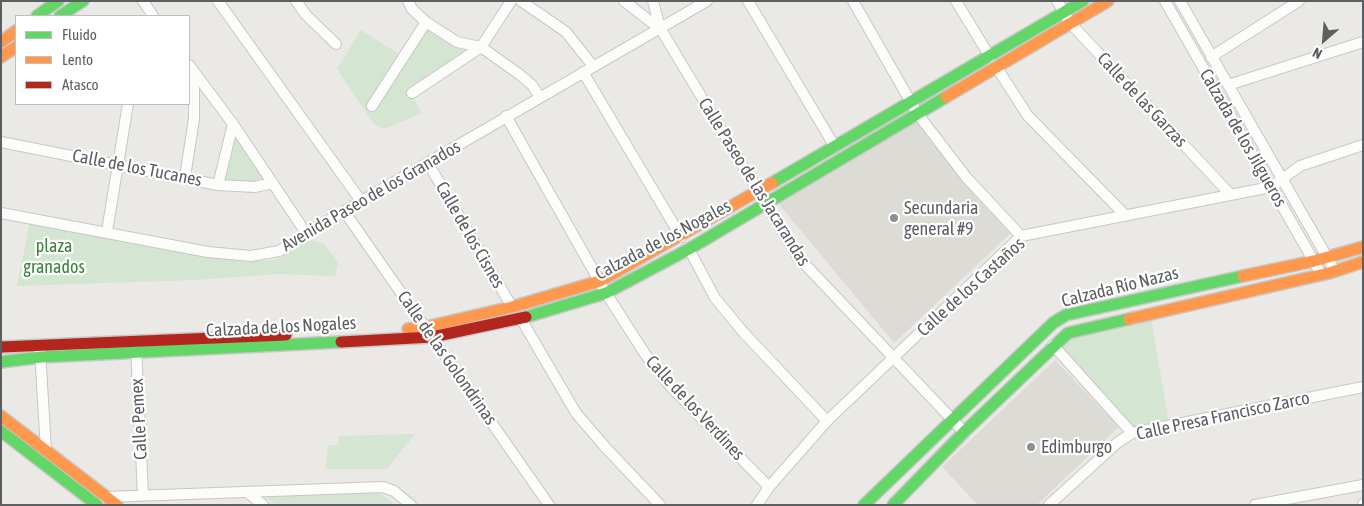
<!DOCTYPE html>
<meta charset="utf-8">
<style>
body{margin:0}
#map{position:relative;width:1364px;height:506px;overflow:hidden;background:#eae9e5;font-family:"Asap Condensed",sans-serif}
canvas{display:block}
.frame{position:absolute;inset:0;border:2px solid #5b5f62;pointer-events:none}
.legend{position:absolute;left:15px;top:15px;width:175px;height:90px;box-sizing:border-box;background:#fff;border:1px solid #bdbfc0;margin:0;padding:6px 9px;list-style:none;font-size:15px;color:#5b5f62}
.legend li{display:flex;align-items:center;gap:10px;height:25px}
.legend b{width:25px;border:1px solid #bdbfc0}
.north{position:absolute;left:1299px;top:15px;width:50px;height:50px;-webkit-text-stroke:4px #fff;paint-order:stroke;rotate:207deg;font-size:14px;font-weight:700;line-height:20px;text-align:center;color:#5b5f62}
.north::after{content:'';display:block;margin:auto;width:18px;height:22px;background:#5b5f62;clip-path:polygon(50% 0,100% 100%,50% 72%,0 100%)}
</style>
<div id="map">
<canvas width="1364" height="506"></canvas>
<div class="frame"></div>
<ul class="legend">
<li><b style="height:6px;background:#63d668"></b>Fluido</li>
<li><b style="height:6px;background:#ff974d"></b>Lento</li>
<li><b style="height:6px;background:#b3261e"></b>Atasco</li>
</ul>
<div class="north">N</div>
</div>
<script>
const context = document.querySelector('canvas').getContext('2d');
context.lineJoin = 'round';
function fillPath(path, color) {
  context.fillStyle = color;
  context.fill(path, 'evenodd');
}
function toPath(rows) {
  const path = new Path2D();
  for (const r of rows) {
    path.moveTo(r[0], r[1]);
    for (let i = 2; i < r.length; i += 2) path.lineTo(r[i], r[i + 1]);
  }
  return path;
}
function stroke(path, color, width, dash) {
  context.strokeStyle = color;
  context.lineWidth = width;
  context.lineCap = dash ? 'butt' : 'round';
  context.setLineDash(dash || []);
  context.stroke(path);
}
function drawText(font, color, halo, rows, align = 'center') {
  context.font = font + ' "Asap Condensed",sans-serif';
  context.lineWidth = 4.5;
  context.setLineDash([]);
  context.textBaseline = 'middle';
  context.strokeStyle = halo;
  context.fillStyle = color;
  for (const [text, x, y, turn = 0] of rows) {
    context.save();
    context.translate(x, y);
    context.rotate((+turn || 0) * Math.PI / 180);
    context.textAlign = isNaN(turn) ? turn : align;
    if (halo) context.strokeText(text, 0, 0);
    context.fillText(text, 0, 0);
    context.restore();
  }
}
fillPath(toPath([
 [917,118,1011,233,894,343,778,203],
 [1055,360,1119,427,1037,505,978,505,942,467]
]), '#dddbd5');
fillPath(toPath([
 [420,21,455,47,469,51,409,91,422,113,384,129,374,124,337,69,361,30,399,54],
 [235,132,271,183,221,183],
 [30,222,193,253,256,261,276,260,311,240,325,245,338,263,335,276,279,274,195,280,17,286],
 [1151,317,1169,424,1133,431,1058,346,1074,333],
 [415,434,387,469,326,469,328,445,338,445,339,436],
 [379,493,394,504,276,505,262,494]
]), '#d4e5d1');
const street = toPath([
 [143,1,153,16],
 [218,1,361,201],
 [296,1,306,15,336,44],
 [408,1,412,9,426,22,457,42,481,47,519,74,532,85,540,97],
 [521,1,566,32,593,66],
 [624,1,659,28],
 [653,1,660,28,798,257,964,432],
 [748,1,835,147],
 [853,1,917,113,966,177,1021,236],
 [956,1,990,57],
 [1057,1,1071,24,1230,194],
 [1165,1,1321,274],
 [1180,1,1335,271],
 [1211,57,1299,1],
 [189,65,233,124,306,233],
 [997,68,1028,116,1126,216],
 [583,72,681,237],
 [1228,85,1363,42],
 [412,93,481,47,511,1],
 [372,106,426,22],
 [506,116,606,293,645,354,670,386,769,487],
 [1,142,218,185,255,187,273,183],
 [428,163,512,307],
 [185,177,194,119,194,89,189,74],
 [218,185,233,124],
 [344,211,549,505],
 [1,213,208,252,251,256,279,251,315,228,707,1],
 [107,231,128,104],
 [689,249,715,298,744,333,827,421],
 [521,319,576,413,606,448,660,505],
 [1053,345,1132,433],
 [136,346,143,495],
 [40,351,46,450],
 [247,492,263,505],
 [105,497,383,487,394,491,411,505],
 [757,505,769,487,827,421,1021,236,1271,187,1300,166,1363,145],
 [1049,505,1117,443,1132,433,1363,387],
 [1255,505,1363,485],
 [1363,505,1363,504]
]);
const fast = toPath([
 [37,16,58,1],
 [60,16,83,1],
 [772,183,1083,1],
 [526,317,606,293,689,249,946,97],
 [1,362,41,357,341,342],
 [1,431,97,505],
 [864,505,1053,323,1066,315,1243,276],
 [893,505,964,432,1068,333,1129,319]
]);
const slow = toPath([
 [1,42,16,31],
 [1,57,16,47],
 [946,97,1108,1],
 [1243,276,1314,261,1363,247],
 [1129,319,1329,273,1363,262],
 [408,329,426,327,512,307,600,281,772,183],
 [1,416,117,505]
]);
const jam = toPath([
 [341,342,432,337,526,317],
 [1,347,286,335]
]);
stroke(street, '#c7c7c7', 12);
stroke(fast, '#c7c7c6', 14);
stroke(slow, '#c7c7c6', 14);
stroke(jam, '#c7c7c6', 14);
stroke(street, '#fcfcfb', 10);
stroke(fast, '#63d668', 11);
stroke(slow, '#ff974d', 11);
stroke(jam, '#b3261e', 11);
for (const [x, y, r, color] of [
 [894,218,5,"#8d8f90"],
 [1031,447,5,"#8d8f90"]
]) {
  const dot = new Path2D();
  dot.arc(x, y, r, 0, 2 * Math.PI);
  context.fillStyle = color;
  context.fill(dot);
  stroke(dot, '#fff', 2);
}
drawText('18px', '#5b5f62', '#fff', [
 ["Calle de las Garzas",1142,100,47],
 ["Calzada de los Jilgueros",1243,138,60],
 ["Calle de los Tucanes",137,168,11],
 ["Calle Paseo de las Jacarandas",754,182,58],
 ["Avenida Paseo de los Granados",371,196,-30],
 ["Calle de los Cisnes",470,235,60],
 ["Calzada de los Nogales",663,240,-28],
 ["Calle de los Castaños",971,287,-42],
 ["Calzada Río Nazas",1120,287,-14],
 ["Calzada de los Nogales",281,327,-3],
 ["Calle de las Golondrinas",447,358,55],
 ["Calle de los Verdines",695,408,47],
 ["Calle Presa Francisco Zarco",1223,416,-12],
 ["Calle Pemex",139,419,-93]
]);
drawText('18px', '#5b5f62', '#fff', [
 ["Secundaria",904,208],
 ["general #9",904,229],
 ["Edimburgo",1041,447]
], 'left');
drawText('18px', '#3c813c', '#fff', [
 ["plaza",54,246],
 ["granados",54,267]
]);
</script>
